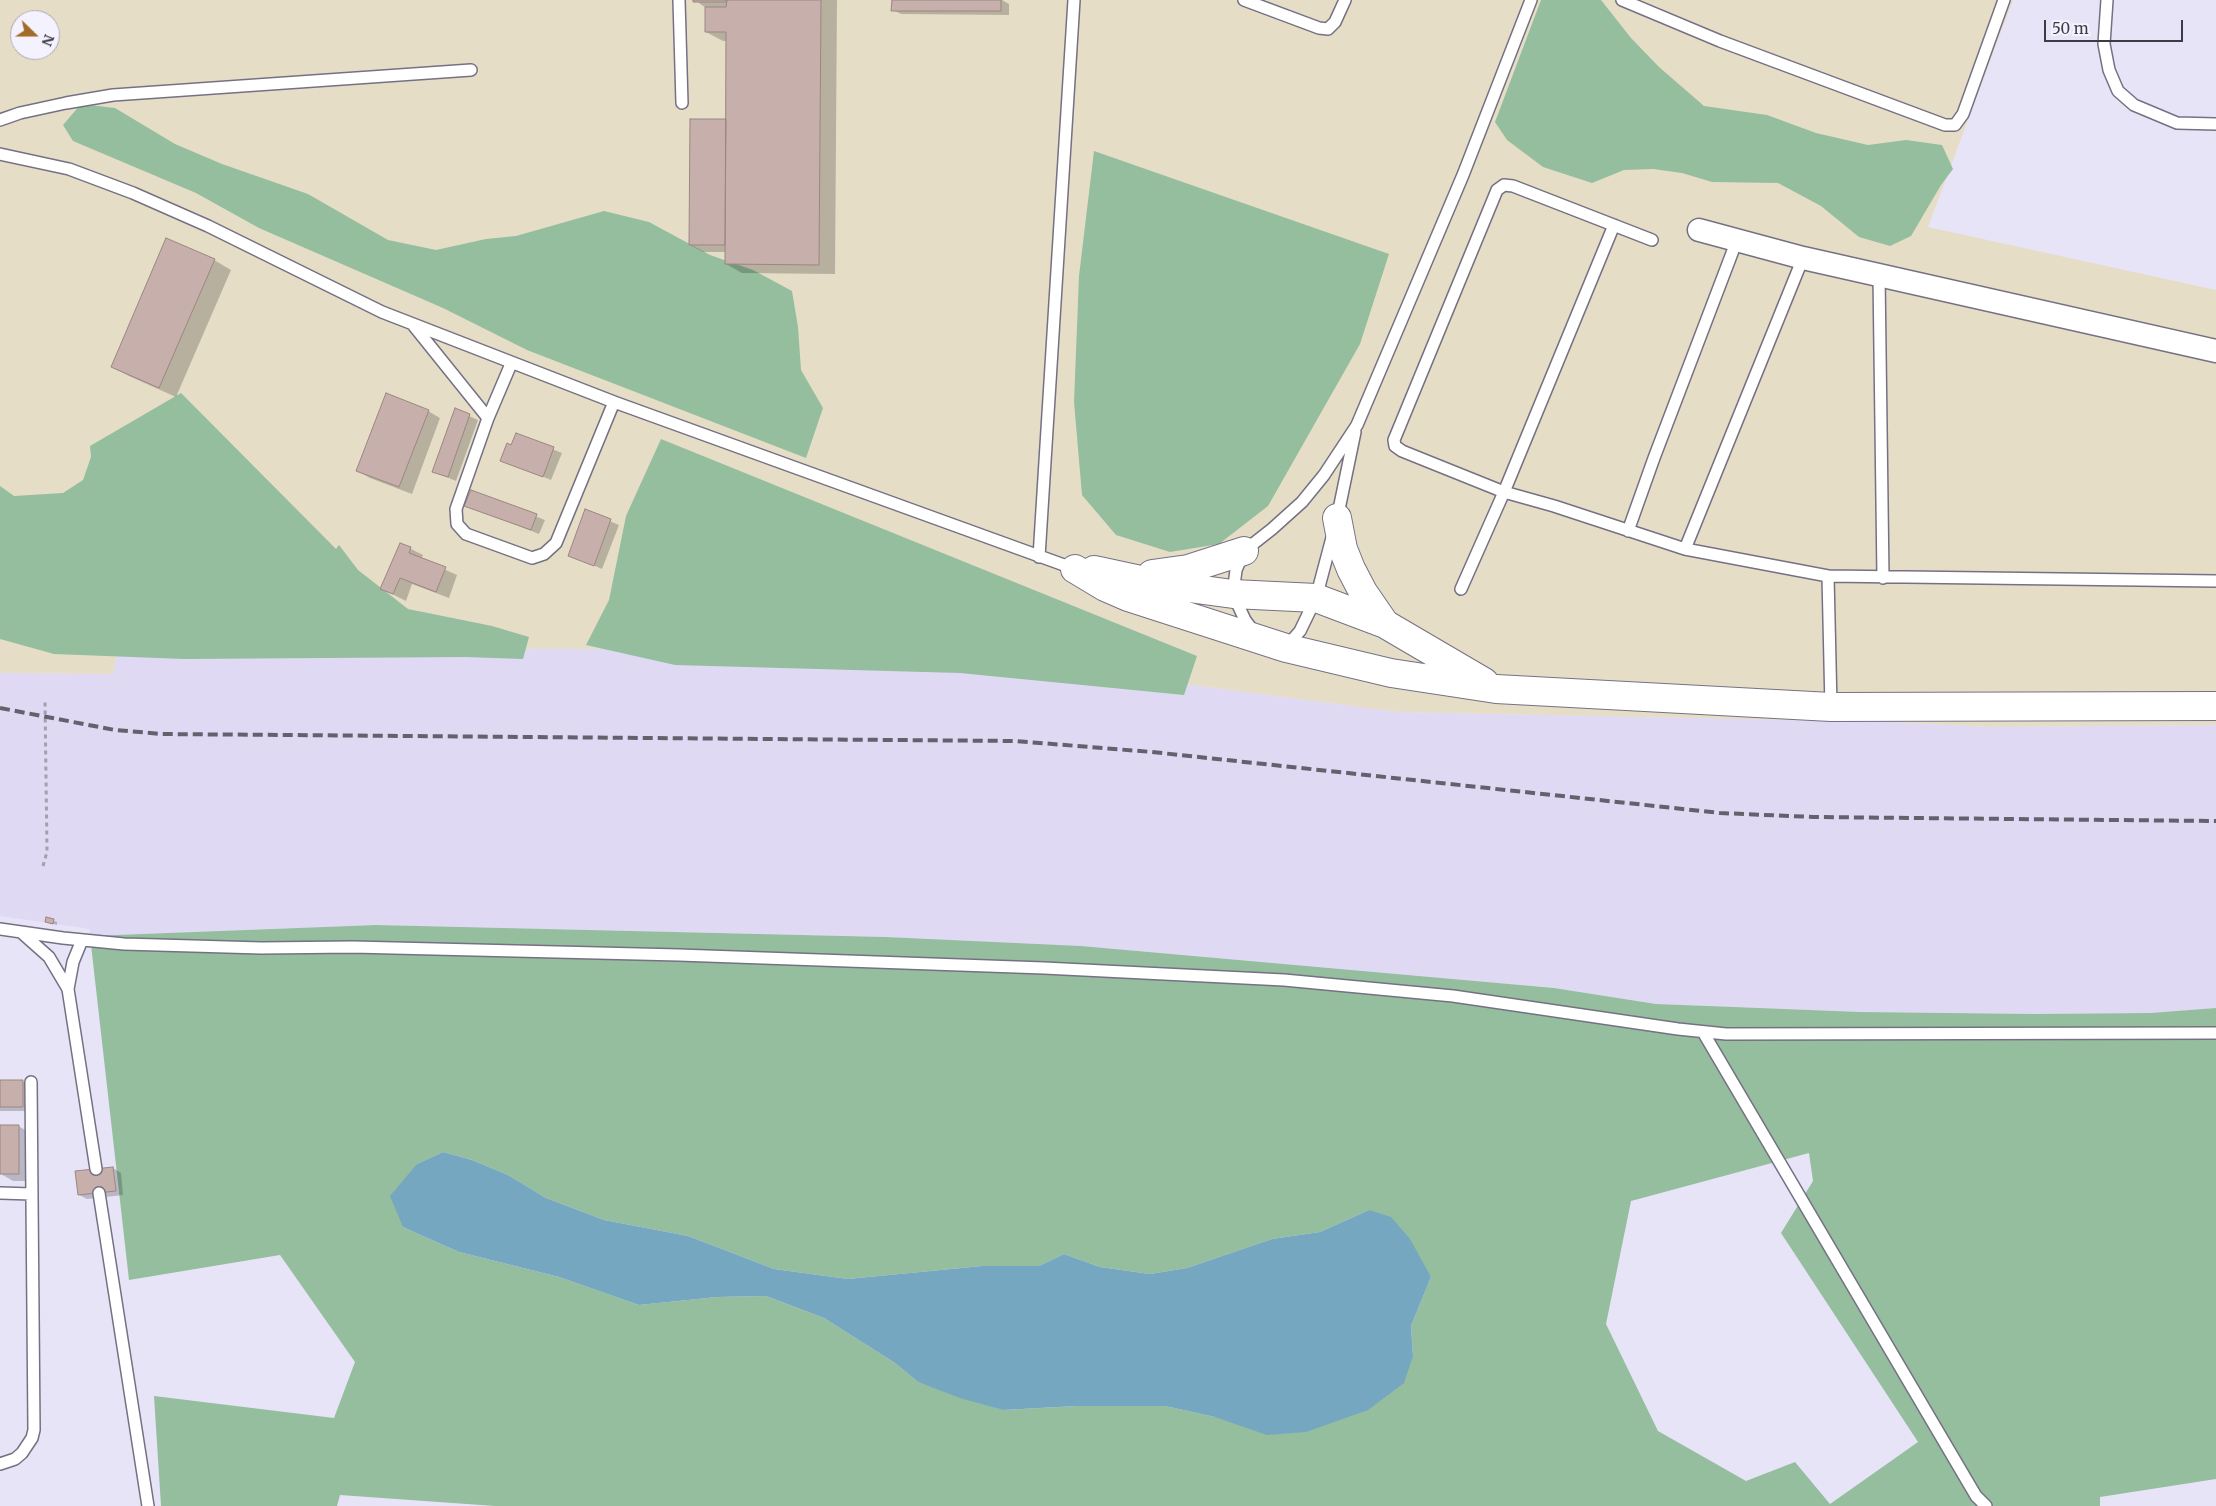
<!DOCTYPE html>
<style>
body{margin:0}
#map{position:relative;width:2216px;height:1506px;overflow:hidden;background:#e8e4f8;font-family:Merriweather,serif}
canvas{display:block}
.north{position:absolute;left:10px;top:10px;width:50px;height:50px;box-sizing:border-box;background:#f5f2ff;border:1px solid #aba9b4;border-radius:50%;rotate:112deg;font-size:14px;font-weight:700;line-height:20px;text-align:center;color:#3d3c44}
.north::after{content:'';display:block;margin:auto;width:18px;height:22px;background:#a36b28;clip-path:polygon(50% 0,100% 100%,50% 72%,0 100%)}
.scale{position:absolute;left:2044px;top:20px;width:139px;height:22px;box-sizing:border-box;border:2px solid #3d3c44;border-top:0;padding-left:6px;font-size:15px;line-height:18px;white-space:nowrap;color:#3d3c44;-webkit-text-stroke:4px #f5f2ff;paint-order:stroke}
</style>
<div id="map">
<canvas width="2216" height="1506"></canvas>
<div class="north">N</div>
<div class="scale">50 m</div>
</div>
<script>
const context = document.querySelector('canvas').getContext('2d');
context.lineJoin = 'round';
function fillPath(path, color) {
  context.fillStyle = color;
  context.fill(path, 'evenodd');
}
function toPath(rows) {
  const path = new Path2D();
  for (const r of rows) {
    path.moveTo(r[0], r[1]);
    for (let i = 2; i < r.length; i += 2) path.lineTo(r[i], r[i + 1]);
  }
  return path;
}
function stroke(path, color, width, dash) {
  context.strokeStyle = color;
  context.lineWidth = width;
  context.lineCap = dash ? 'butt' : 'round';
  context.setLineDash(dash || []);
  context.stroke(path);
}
fillPath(toPath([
 [118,648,608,649,1062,668,1398,712,1889,722,1988,727,2216,725,2216,1008,2150,1013,2035,1014,1860,1012,1734,1007,1656,1004,1554,988,1081,946,886,937,376,925,90,936,90,929,0,916,0,673,113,674]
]), '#dfd9f4');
fillPath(toPath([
 [0,0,2013,0,1928,227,2216,290,2216,725,1988,727,1889,722,1398,712,1062,668,608,649,118,648,113,674,0,673],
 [20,20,50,20,50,50,20,50]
]), '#e6ddc7');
fillPath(toPath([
 [1541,0,1601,0,1631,38,1659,67,1704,106,1767,115,1816,133,1868,145,1906,140,1942,145,1953,169,1941,185,1911,236,1890,246,1859,237,1821,206,1778,183,1712,182,1682,173,1653,169,1624,170,1592,183,1543,167,1507,140,1495,122],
 [81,104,115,108,175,144,222,164,308,194,388,240,436,250,486,239,516,236,604,211,649,222,710,255,753,270,792,291,798,327,801,370,823,408,806,458,527,350,443,308,259,228,196,193,73,141,63,125],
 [1094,151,1389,254,1360,344,1268,506,1219,544,1170,552,1116,535,1082,495,1074,402,1079,276],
 [181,393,336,549,339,545,358,570,408,609,492,626,529,637,523,659,466,657,184,659,54,654,0,639,0,486,14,496,63,493,83,480,91,457,90,446],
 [661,439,1197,656,1184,695,960,673,675,665,586,645,609,600,626,516],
 [376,925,886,937,1081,946,1554,988,1656,1004,1734,1007,1860,1012,2035,1014,2150,1013,2216,1008,2216,1479,2100,1497,2100,1506,495,1506,340,1495,337,1506,161,1506,154,1396,334,1418,355,1362,280,1255,129,1280,90,936],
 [443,1152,472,1160,508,1175,546,1198,604,1220,688,1236,774,1269,848,1279,982,1266,1039,1266,1064,1254,1100,1267,1150,1274,1187,1268,1272,1239,1320,1232,1369,1210,1431,1277,1411,1326,1413,1356,1215,1417,1165,1406,1077,1406,1003,1410,918,1382,895,1363,824,1318,766,1296,717,1297,639,1305,559,1277,459,1252,425,1237,403,1227,417,1164],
 [1809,1153,1813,1181,1781,1233,1918,1442,1830,1504,1795,1462,1746,1481,1658,1431,1606,1324,1631,1201]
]), '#94be9e');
fillPath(toPath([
 [443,1152,472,1160,508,1175,546,1198,604,1220,688,1236,774,1269,848,1279,982,1266,1039,1266,1064,1254,1100,1267,1150,1274,1187,1268,1272,1239,1320,1232,1369,1210,1391,1217,1410,1239,1431,1277,1411,1326,1413,1356,1404,1383,1368,1410,1306,1432,1267,1435,1215,1417,1165,1406,1077,1406,1003,1410,960,1398,918,1382,895,1363,824,1318,766,1296,717,1297,639,1305,559,1277,459,1252,425,1237,403,1227,390,1196,417,1164]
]), '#76a7c0');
fillPath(toPath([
 [695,0,837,0,835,274,742,273,726,264,726,252,703,252,690,245,727,121,728,41,723,41,706,32,706,8],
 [893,0,1002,0,1009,4,1009,15,901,14,893,10],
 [214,260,231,270,176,397,129,376,112,367],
 [455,410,478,420,456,481,434,472],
 [428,411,440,418,412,494,370,478,358,471],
 [517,435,562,453,551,480,502,460,512,447],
 [471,491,545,520,539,534,466,505],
 [586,511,619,525,602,569,569,555],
 [401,544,423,555,421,559,457,575,449,598,412,584,406,601,382,589],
 [47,919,57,922,57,925,46,922],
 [0,1081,22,1081,30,1086,30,1111,0,1111],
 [0,1126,18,1126,31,1133,31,1181,13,1181,1,1174],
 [113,1168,121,1173,123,1195,87,1199,79,1195]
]), '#0003');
const building = toPath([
 [693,0,727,0,726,2,693,2,693,0],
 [727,0,821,0,819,265,725,264,726,32,705,32,705,7,726,7,727,0],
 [892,0,1001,0,1001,11,891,11,892,0],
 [690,119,726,119,725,245,689,245,690,119],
 [166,238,215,259,159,388,111,367,166,238],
 [386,393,429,410,399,487,356,471,386,393],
 [455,408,470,414,448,477,432,472,455,408],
 [516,433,554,447,543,477,500,461,507,443,511,445,516,433],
 [471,490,537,514,531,530,464,506,471,490],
 [585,509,611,519,594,566,568,556,585,509],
 [400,543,411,547,409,553,446,567,436,592,400,578,393,594,380,589,400,543],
 [46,917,54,919,53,924,45,922,46,917],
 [0,1080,23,1080,23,1107,0,1107,0,1080],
 [0,1125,19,1125,19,1174,0,1174,0,1125],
 [113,1167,116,1191,78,1195,75,1171,113,1167]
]);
fillPath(building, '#c7b0ab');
stroke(building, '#9b8681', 1);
const service = toPath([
 [679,0,682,103],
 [1244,0,1319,28,1328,29,1335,22,1345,0],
 [1622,0,1720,41,1945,125,1955,125,1963,114,2004,0],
 [2107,0,2104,44,2109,70,2118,91,2134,105,2177,123,2216,124],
 [0,120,20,113,66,103,113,95,471,70],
 [0,154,69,169,133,193,208,226,382,312,614,402,1075,569],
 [1652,240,1513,186,1504,185,1497,190,1394,440,1395,446,1402,451,1504,492,1554,506,1685,549,1828,576],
 [1879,275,1883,578],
 [414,326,488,418],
 [511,364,488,418,456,509,457,524,466,534,532,558,544,554,556,543,614,402],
 [1337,519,1355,432],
 [1628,531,1654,458,1737,240],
 [1685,549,1803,258],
 [1039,557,1074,0],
 [1461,589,1504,492,1614,225],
 [1254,632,1245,620,1233,594,1236,570,1244,551,1272,529,1302,502,1324,475,1357,425,1463,175,1531,0],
 [1286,647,1300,631,1316,598,1333,534],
 [1831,707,1828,576,2216,581],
 [0,929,63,938,124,944,261,948,353,947,679,955,1044,968,1284,980,1453,996,1678,1029,1726,1034,2216,1033],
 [22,933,49,957,68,989],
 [82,940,73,962,68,989,96,1169],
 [1703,1032,1976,1496,1986,1506],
 [0,1193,32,1194],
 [99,1193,148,1506],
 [0,1464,15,1459,22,1453,32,1438,34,1430,31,1082]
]);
const minor = toPath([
 [1699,230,1803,258,2216,351]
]);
const tertiary = toPath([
 [1337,518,1343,549,1351,569,1363,592,1385,624],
 [1075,569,1105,587,1128,597,1286,648,1391,673,1496,689,1831,707,2216,706],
 [1094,570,1159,584,1233,594,1316,598,1385,624,1484,682],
 [1152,574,1188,569,1244,551]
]);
stroke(service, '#757183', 14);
stroke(minor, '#757183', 25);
stroke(tertiary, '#757183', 30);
stroke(toPath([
 [43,866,47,852,45,702]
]), '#a2a0af', 3, [4, 4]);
stroke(service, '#fff', 11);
stroke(minor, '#fff', 22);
stroke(tertiary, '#fff', 28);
stroke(toPath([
 [0,708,115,730,162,734,1015,741,1152,752,1720,813,1813,817,2216,821]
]), '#63616c', 4, [10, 5]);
</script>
